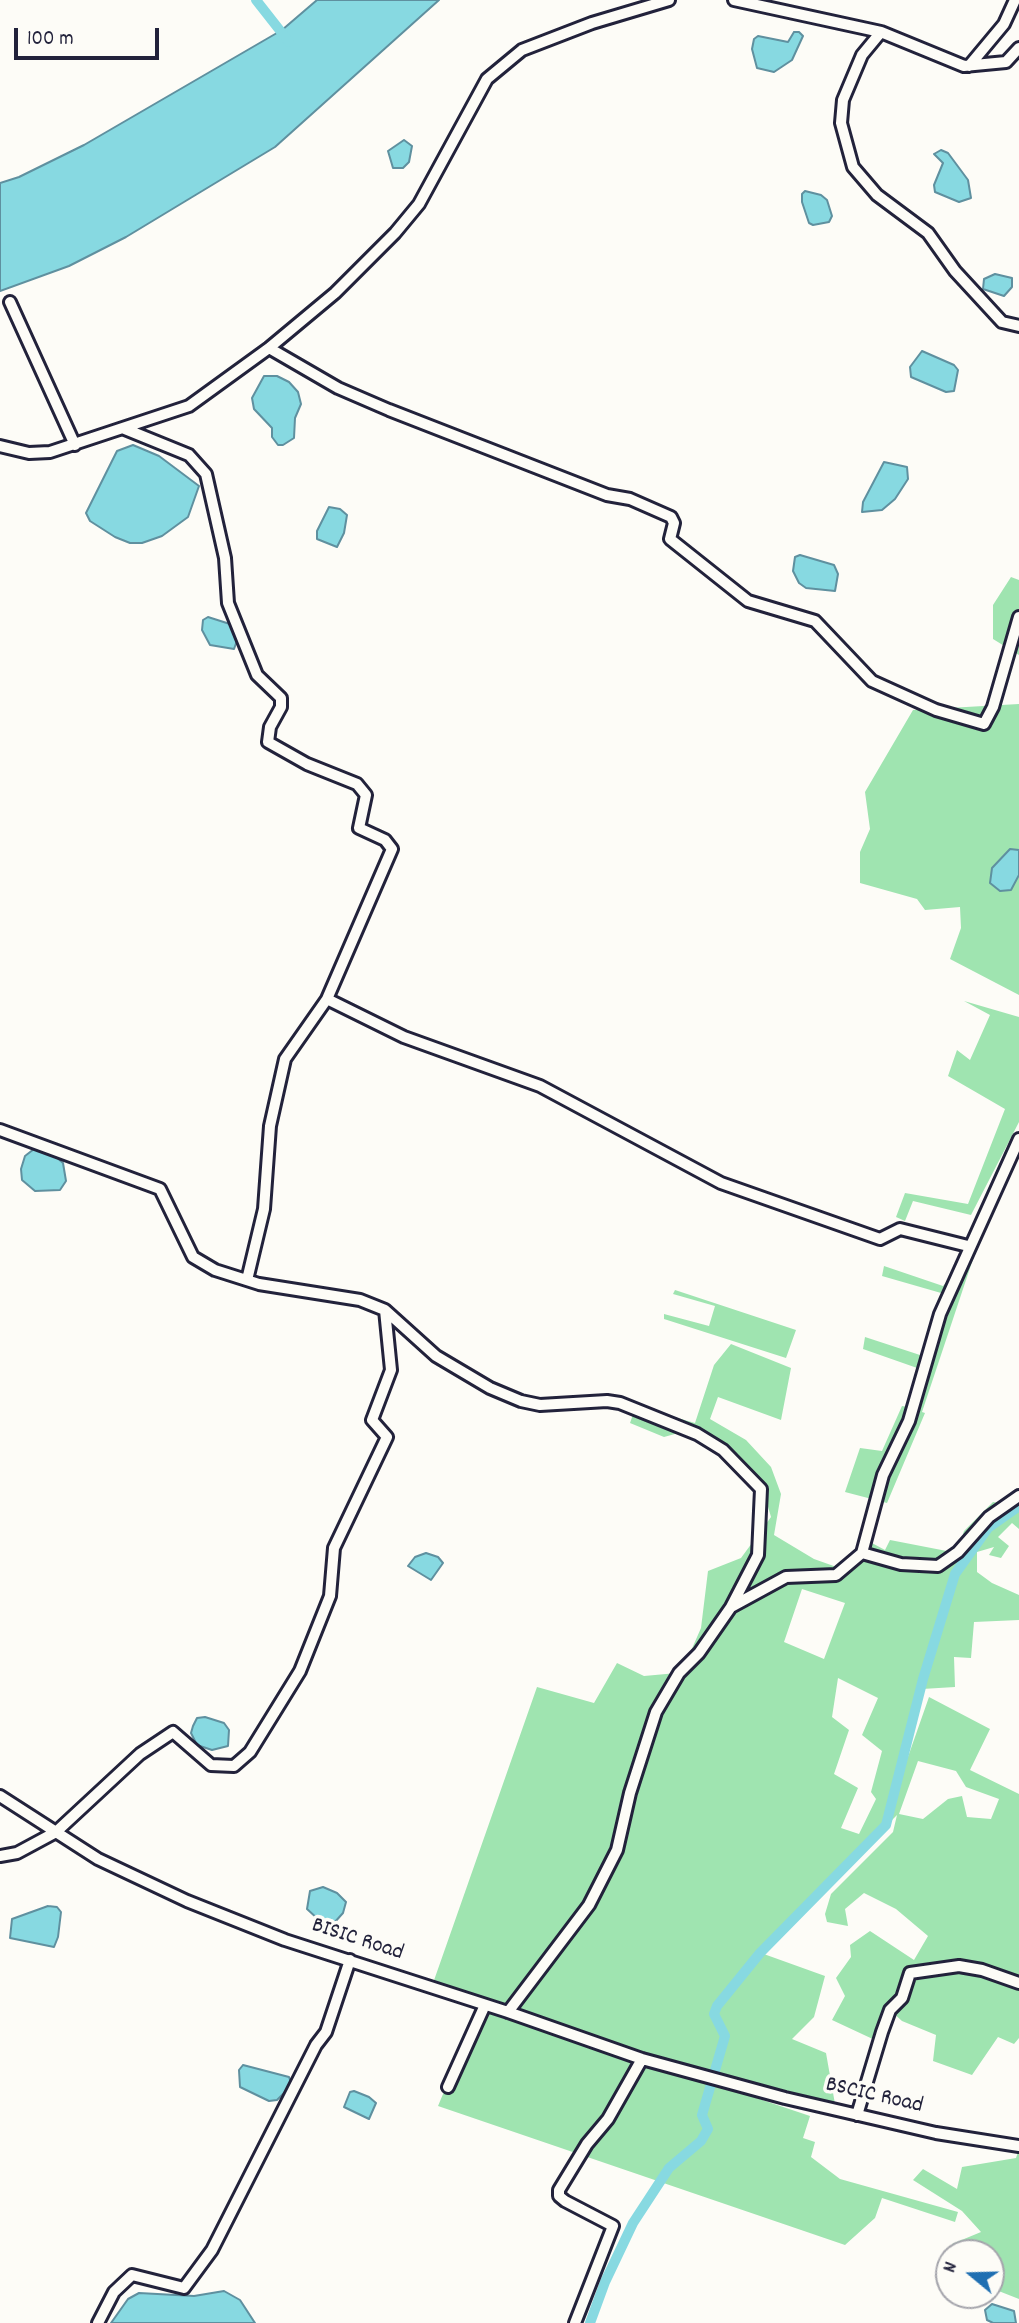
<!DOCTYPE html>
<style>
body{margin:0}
#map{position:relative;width:1019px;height:2323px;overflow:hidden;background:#fdfcf7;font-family:Dekko,sans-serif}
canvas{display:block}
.north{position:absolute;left:935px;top:2239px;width:70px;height:70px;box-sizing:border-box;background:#fdfcf7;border:2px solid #a5a5ac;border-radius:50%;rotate:289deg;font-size:19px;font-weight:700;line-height:28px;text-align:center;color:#22223b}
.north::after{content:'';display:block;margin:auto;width:24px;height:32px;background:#1f6fb2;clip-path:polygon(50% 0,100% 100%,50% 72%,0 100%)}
.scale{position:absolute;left:14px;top:28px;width:145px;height:32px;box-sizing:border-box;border:4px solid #22223b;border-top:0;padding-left:9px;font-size:21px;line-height:24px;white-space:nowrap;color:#22223b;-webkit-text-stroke:5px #fdfcf7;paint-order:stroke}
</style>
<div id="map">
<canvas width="1019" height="2323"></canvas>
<div class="north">N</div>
<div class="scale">100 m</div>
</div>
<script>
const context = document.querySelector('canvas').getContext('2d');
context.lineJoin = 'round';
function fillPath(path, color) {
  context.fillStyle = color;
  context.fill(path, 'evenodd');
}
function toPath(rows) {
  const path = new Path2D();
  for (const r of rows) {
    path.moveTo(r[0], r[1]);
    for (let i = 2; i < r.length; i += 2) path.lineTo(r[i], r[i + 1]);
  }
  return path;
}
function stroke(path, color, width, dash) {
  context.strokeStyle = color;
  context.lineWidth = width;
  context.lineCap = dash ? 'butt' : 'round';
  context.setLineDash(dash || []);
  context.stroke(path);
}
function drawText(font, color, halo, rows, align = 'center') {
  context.font = font + ' Dekko,sans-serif';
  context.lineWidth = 7;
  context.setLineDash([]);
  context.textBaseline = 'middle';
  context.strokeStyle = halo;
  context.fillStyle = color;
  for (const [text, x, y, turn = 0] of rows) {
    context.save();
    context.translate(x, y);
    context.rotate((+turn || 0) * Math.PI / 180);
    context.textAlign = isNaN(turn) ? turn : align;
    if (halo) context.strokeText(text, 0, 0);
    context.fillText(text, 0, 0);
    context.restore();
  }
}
fillPath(toPath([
 [1011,577,1019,580,1019,655,993,639,993,605],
 [1019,704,1019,995,950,959,961,928,960,907,925,910,917,899,860,883,860,852,870,829,865,792,913,710],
 [964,1001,1019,1017,1019,1122,971,1215,913,1201,905,1221,896,1217,905,1193,968,1204,1005,1109,948,1076,957,1050,970,1060,990,1015],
 [974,1256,922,1412,925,1413,887,1503,845,1492,860,1448,882,1451,902,1406,908,1407,920,1369,863,1349,865,1337,920,1355,948,1295,882,1276,884,1266,943,1286,965,1260],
 [675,1290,796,1330,786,1358,664,1319,664,1314,709,1326,715,1306,673,1294],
 [731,1344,791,1368,781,1420,718,1397,710,1419,746,1440,771,1467,781,1494,774,1535,814,1559,845,1570,873,1557,870,1542,885,1550,890,1540,957,1553,964,1531,993,1502,1005,1504,1019,1490,1019,1529,1012,1523,998,1537,1009,1546,1001,1558,989,1555,994,1547,977,1552,977,1572,992,1583,1019,1595,1019,1620,974,1622,971,1658,954,1657,955,1687,922,1689,889,1811,929,1697,990,1729,970,1770,1019,1794,1019,2038,1014,2044,998,2037,972,2075,933,2061,936,2035,902,2021,891,2011,877,2041,832,2020,845,1996,836,1978,851,1957,850,1945,870,1931,914,1960,928,1936,896,1909,864,1893,845,1909,848,1926,827,1922,825,1914,831,1894,893,1832,897,1815,761,1953,825,1976,814,2017,792,2039,826,2053,835,2104,786,2096,649,2062,810,2116,803,2138,815,2142,811,2157,840,2179,958,2212,955,2222,882,2198,875,2218,845,2245,438,2106,480,2006,508,2012,589,1905,617,1850,656,1712,683,1669,701,1628,708,1571,741,1558,771,1517,762,1486,744,1473,734,1452,714,1439,696,1441,682,1432,664,1437,630,1423,636,1406,695,1423,714,1365],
 [802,1589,845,1603,824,1659,784,1642],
 [838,1678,878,1698,862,1735,882,1751,871,1792,876,1799,859,1834,841,1828,858,1788,834,1774,849,1730,832,1717],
 [918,1761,956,1771,966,1787,999,1799,991,1819,967,1817,962,1796,948,1799,923,1819,899,1814],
 [617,1663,644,1676,677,1673,653,1711,615,1849,587,1903,505,2006,432,1986,537,1687,594,1703],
 [1019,2149,1019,2299,991,2288,991,2253,954,2253,952,2244,981,2232,962,2211,913,2180,923,2169,957,2189,962,2167,1016,2158]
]), '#9fe4b0');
const water = toPath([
 [317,0,439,0,275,147,126,237,69,266,0,291,0,183,19,177,84,145,282,30,317,0],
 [794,32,799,32,803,36,792,60,774,72,757,68,752,49,754,39,758,36,788,42,794,32],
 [404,140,412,146,409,162,403,168,393,168,388,151,404,140],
 [941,150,948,153,968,180,971,198,959,202,935,192,934,185,943,163,934,154,941,150],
 [805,191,821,195,827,200,832,216,829,222,813,225,809,223,802,202,802,194,805,191],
 [995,274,1012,278,1012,287,1004,296,983,289,984,279,995,274],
 [922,351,954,365,958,370,954,391,946,392,911,377,910,367,922,351],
 [264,376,277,376,289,382,298,392,301,404,295,418,294,438,283,445,278,445,272,437,272,428,254,409,252,398,264,376],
 [133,445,159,456,199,486,188,517,162,536,142,543,130,543,115,537,90,521,86,513,117,451,133,445],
 [884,462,907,467,908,479,895,499,882,510,862,512,863,502,884,462],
 [329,507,340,509,347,515,344,533,337,547,317,539,317,531,329,507],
 [800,555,834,565,838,574,835,591,806,588,799,583,793,571,795,557,800,555],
 [208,617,233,625,239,635,234,649,210,645,202,630,203,620,208,617],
 [1010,849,1019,850,1019,875,1011,890,1000,891,990,883,992,868,1010,849],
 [34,1149,53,1154,63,1163,66,1181,60,1190,35,1191,22,1180,21,1169,25,1156,34,1149],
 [426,1553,438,1557,443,1563,431,1580,408,1566,415,1557,426,1553],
 [205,1717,224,1723,229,1730,228,1746,212,1750,197,1745,191,1733,193,1726,197,1718,205,1717],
 [323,1887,337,1893,346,1902,343,1913,334,1923,319,1920,307,1909,310,1891,323,1887],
 [48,1906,57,1907,61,1912,58,1937,54,1947,10,1938,12,1919,48,1906],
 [243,2065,289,2077,292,2085,277,2100,269,2101,240,2087,239,2070,243,2065],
 [354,2091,369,2097,376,2103,369,2119,344,2107,350,2092,354,2091],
 [224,2291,240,2300,255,2323,111,2323,128,2299,139,2293,194,2296,224,2291],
 [992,2304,1014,2311,1016,2323,993,2323,987,2320,985,2310,992,2304]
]);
fillPath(water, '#87d9e1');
stroke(water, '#5f909f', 2);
stroke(toPath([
 [256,0,289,42],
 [590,2323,605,2282,633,2223,669,2168,701,2141,708,2129,702,2115,725,2036,714,2014,717,2006,760,1953,886,1825,923,1679,955,1574,988,1528,1019,1506]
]), '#87d9e1', 10);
const minor = toPath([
 [734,0,881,32,964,66,1006,62,1019,48],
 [881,32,862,55,843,100,841,123,853,167,877,195,928,233,955,271,1002,322,1019,326],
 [969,66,1004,24,1015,0],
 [10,302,75,445],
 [269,348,338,388,389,410,607,495,630,499,671,517,674,523,670,539,748,601,815,621,872,681,936,710,984,724,993,707,1019,617],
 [125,429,189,455,206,474,225,558,228,603,257,675,281,698,281,707,270,727,268,742,307,764,357,784,366,795,359,828,385,840,392,849,327,999,285,1059,270,1126,264,1209,247,1280],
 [0,446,29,453,50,452,189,406,269,348,335,293,395,233,419,204,487,79,522,50,592,23,669,0],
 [327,999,404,1037,540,1086,721,1183,880,1239,900,1229,968,1246],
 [0,1130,160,1189,193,1257,215,1270,259,1284,360,1300,385,1310,436,1356,490,1388,521,1401,540,1405,607,1401,620,1403,697,1434,723,1450,761,1489,758,1555,731,1607,699,1653,679,1673,656,1712,630,1793,617,1850,589,1905,508,2012],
 [862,1553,901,1564,938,1566,958,1552,989,1517,1019,1496],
 [731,1607,786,1577,836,1575,862,1553,883,1475,909,1421,940,1314,1019,1139],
 [0,1796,98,1859,187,1901,285,1940,508,2012,642,2059,785,2098,936,2133,1019,2146],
 [0,1856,17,1853,56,1832,140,1754,173,1732,211,1765,234,1766,250,1752,300,1671,330,1596,334,1548,387,1437,372,1420,391,1370,385,1310],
 [448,2087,485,2005],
 [857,2115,882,2032,890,2010,902,1998,910,1973,959,1966,982,1970,1019,1983],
 [98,2323,114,2292,132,2275,184,2288,212,2250,316,2045,326,2032,350,1960],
 [575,2323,613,2226,565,2201,559,2196,559,2190,587,2144,608,2119,642,2059]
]);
stroke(minor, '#22223b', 16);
stroke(minor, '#fdfcf7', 10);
drawText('23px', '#22223b', '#fdfcf7', [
 ["BISIC Road",357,1941,18],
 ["BSCIC Road",874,2097,13]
]);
</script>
